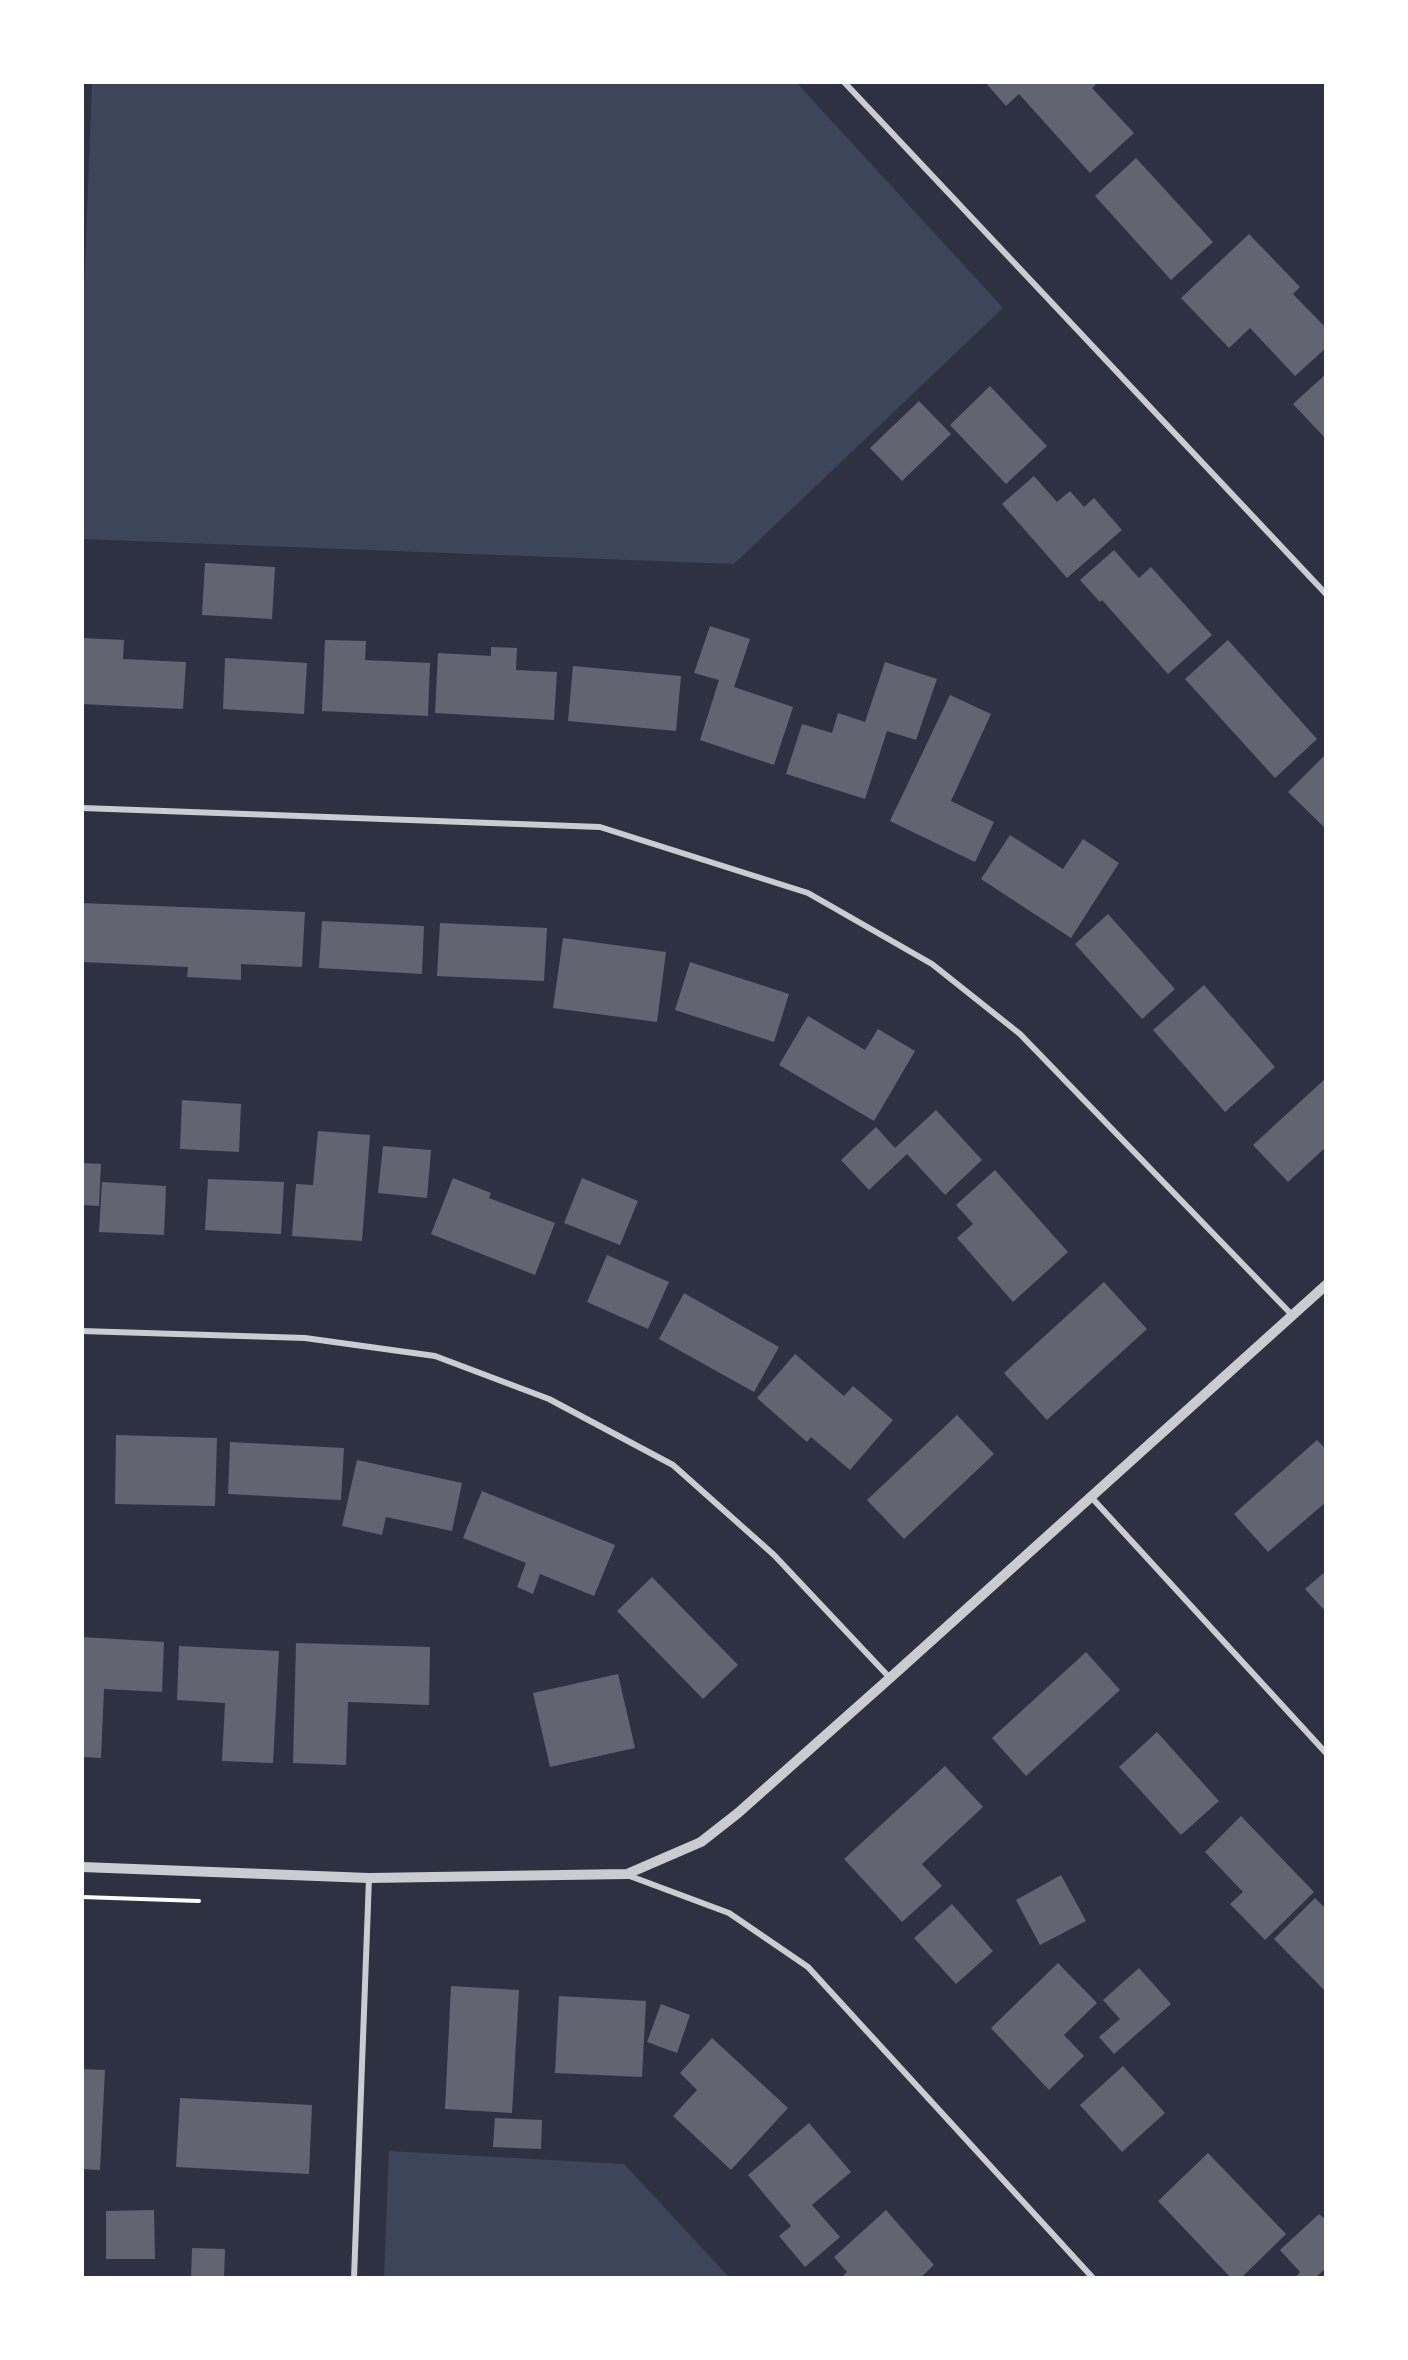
<!DOCTYPE html>
<style>
body{margin:0}
#map{position:relative;width:1408px;height:2360px;overflow:hidden;background:#2d3142;font-family:"Public Sans",sans-serif}
canvas{display:block}
.frame{position:absolute;inset:0;border:84px solid #fff;pointer-events:none}
</style>
<div id="map">
<canvas width="1408" height="2360"></canvas>
<div class="frame"></div>
</div>
<script>
const context = document.querySelector('canvas').getContext('2d');
context.lineJoin = 'round';
function fillPath(path, color) {
  context.fillStyle = color;
  context.fill(path, 'evenodd');
}
function toPath(rows) {
  const path = new Path2D();
  for (const r of rows) {
    path.moveTo(r[0], r[1]);
    for (let i = 2; i < r.length; i += 2) path.lineTo(r[i], r[i + 1]);
  }
  return path;
}
function stroke(path, color, width, dash) {
  context.strokeStyle = color;
  context.lineWidth = width;
  context.lineCap = dash ? 'butt' : 'round';
  context.setLineDash(dash || []);
  context.stroke(path);
}
fillPath(toPath([
 [92,82,797,83,1003,308,734,564,83,539,83,316],
 [389,2151,624,2164,729,2277,384,2277]
]), '#3c4559');
fillPath(toPath([
 [985,82,1098,82,1092,88,1134,133,1090,173,1019,94,1006,106],
 [1136,158,1213,242,1171,280,1095,196],
 [1249,234,1300,287,1293,294,1326,328,1326,348,1295,376,1250,328,1229,348,1181,298],
 [1326,374,1326,439,1293,404],
 [990,386,1047,446,1006,484,950,425],
 [919,401,951,434,902,481,870,448],
 [1034,476,1057,502,1070,491,1084,507,1094,498,1122,530,1067,578,1002,504],
 [1114,550,1139,578,1151,567,1212,635,1168,674,1102,600,1100,602,1080,580],
 [205,563,275,567,272,619,202,615],
 [710,626,750,639,734,687,793,707,774,765,700,740,719,680,694,673],
 [82,638,124,640,123,659,186,662,183,709,82,704],
 [325,640,366,641,365,660,430,663,428,716,322,711],
 [1228,640,1317,739,1275,778,1185,679],
 [491,647,517,648,516,670,557,672,554,720,435,713,438,653,491,656],
 [225,658,307,663,304,714,223,709],
 [885,662,937,679,916,740,887,731,865,799,786,774,802,724,832,733,838,713,865,722],
 [573,666,681,676,676,731,568,721],
 [950,695,991,714,951,801,994,822,975,862,890,821],
 [1326,754,1326,829,1288,792],
 [1010,835,1063,869,1083,839,1119,863,1071,938,981,879],
 [82,903,305,912,302,967,241,964,241,980,187,977,188,967,82,962],
 [1108,914,1175,989,1142,1019,1075,944],
 [322,921,424,926,422,974,319,968],
 [440,923,547,928,544,981,437,976],
 [563,938,666,952,657,1022,553,1008],
 [690,962,789,994,774,1042,675,1010],
 [1204,985,1275,1067,1225,1112,1153,1030],
 [808,1016,865,1050,878,1029,915,1051,874,1121,779,1065],
 [1326,1078,1326,1147,1288,1182,1253,1145],
 [182,1100,241,1104,239,1152,180,1149],
 [936,1110,982,1160,945,1195,907,1154,869,1190,841,1160,876,1127,895,1148],
 [318,1131,370,1135,362,1241,292,1236,296,1184,313,1185],
 [383,1146,431,1150,427,1198,378,1193],
 [82,1163,101,1164,99,1206,82,1205],
 [995,1170,1068,1252,1013,1302,957,1238,973,1224,956,1205],
 [453,1178,491,1193,489,1198,555,1223,535,1275,431,1234],
 [582,1178,638,1201,620,1245,564,1223],
 [208,1179,284,1182,281,1234,205,1230],
 [102,1182,166,1186,164,1235,99,1232],
 [607,1255,669,1282,648,1329,587,1302],
 [1104,1282,1147,1329,1047,1420,1004,1373],
 [684,1293,779,1347,754,1392,659,1339],
 [795,1354,844,1396,853,1386,893,1420,850,1470,811,1437,807,1442,757,1398],
 [957,1415,994,1454,904,1539,867,1500],
 [116,1435,217,1438,215,1506,115,1504],
 [1317,1440,1326,1449,1326,1502,1268,1552,1234,1514],
 [230,1442,344,1448,341,1500,228,1494],
 [357,1460,462,1483,452,1531,386,1517,382,1535,342,1526],
 [482,1491,615,1545,594,1596,540,1574,533,1594,517,1587,526,1563,463,1538],
 [1326,1571,1326,1612,1305,1589],
 [652,1577,738,1665,703,1699,617,1611],
 [82,1637,164,1642,162,1692,104,1689,101,1758,82,1757],
 [296,1643,430,1647,429,1705,348,1702,346,1765,293,1763],
 [179,1646,279,1651,273,1763,222,1761,225,1703,177,1700],
 [1086,1652,1120,1690,1026,1776,992,1738],
 [618,1674,635,1748,550,1767,533,1693],
 [1157,1732,1219,1801,1181,1835,1119,1767],
 [945,1766,983,1807,922,1864,942,1886,902,1922,844,1859],
 [1241,1816,1314,1892,1265,1940,1230,1904,1243,1892,1205,1852],
 [1061,1875,1086,1921,1040,1945,1016,1900],
 [1315,1898,1326,1909,1326,1992,1274,1939],
 [952,1904,993,1951,956,1984,914,1938],
 [1058,1963,1097,2003,1064,2035,1084,2056,1049,2090,991,2028],
 [1139,1968,1171,2004,1114,2054,1099,2037,1120,2019,1103,2000],
 [451,1986,519,1990,512,2113,445,2109],
 [559,1996,646,2001,642,2077,555,2073],
 [661,2004,690,2015,677,2053,647,2042],
 [712,2038,788,2108,731,2170,673,2116,697,2090,680,2073],
 [1123,2066,1165,2113,1122,2152,1080,2105],
 [82,2069,105,2070,100,2170,82,2169],
 [180,2098,312,2105,309,2174,176,2167],
 [495,2118,542,2120,541,2149,493,2147],
 [809,2123,851,2172,812,2205,840,2237,805,2267,779,2236,791,2226,748,2175],
 [1208,2153,1286,2234,1241,2278,1231,2278,1158,2201],
 [154,2210,155,2259,106,2259,106,2211],
 [886,2210,934,2265,920,2278,841,2278,847,2272,834,2257],
 [1319,2214,1326,2220,1326,2268,1315,2278,1295,2278,1300,2272,1280,2250],
 [192,2248,225,2249,224,2278,191,2278]
]), '#626471');
stroke(toPath([
 [82,1897,199,1901]
]), '#fff', 4);
stroke(toPath([
 [844,82,1326,594],
 [82,808,600,827,808,893,932,964,1020,1034,1293,1316],
 [82,1331,305,1338,435,1356,549,1399,673,1465,774,1555,890,1678],
 [1092,1498,1326,1753],
 [627,1875,729,1913,808,1967,1093,2278],
 [354,2278,369,1878]
]), '#caccd0', 6);
stroke(toPath([
 [82,1867,369,1878,627,1874,701,1842,738,1813,890,1678,1326,1285]
]), '#caccd0', 10);
</script>
